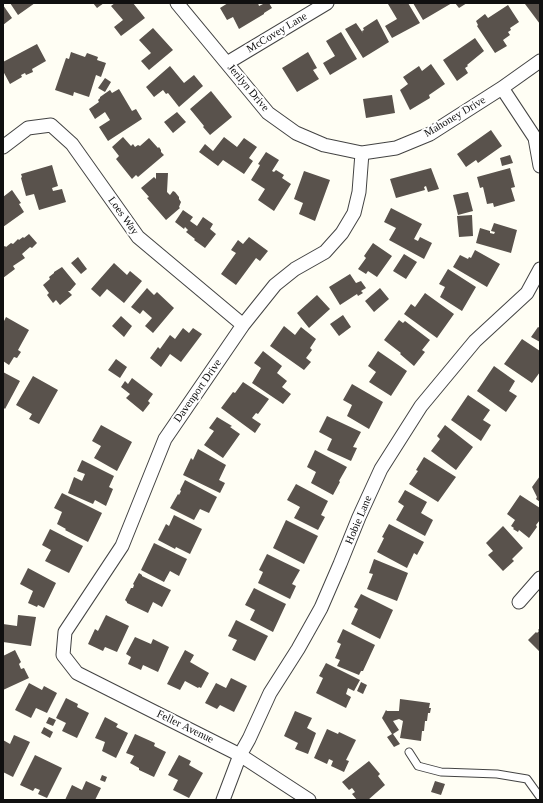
<!DOCTYPE html>
<style>
body{margin:0}
#map{position:relative;width:543px;height:803px;overflow:hidden;background:#fffef4;font-family:Georgia,serif}
canvas{display:block}
.frame{position:absolute;inset:0;border:4px solid #101010;pointer-events:none}
</style>
<div id="map">
<canvas width="543" height="803"></canvas>
<div class="frame"></div>
</div>
<script>
const context = document.querySelector('canvas').getContext('2d');
context.lineJoin = 'round';
function fillPath(path, color) {
  context.fillStyle = color;
  context.fill(path, 'evenodd');
}
function toPath(rows) {
  const path = new Path2D();
  for (const r of rows) {
    path.moveTo(r[0], r[1]);
    for (let i = 2; i < r.length; i += 2) path.lineTo(r[i], r[i + 1]);
  }
  return path;
}
function stroke(path, color, width, dash) {
  context.strokeStyle = color;
  context.lineWidth = width;
  context.lineCap = dash ? 'butt' : 'round';
  context.setLineDash(dash || []);
  context.stroke(path);
}
function drawText(font, color, halo, rows, align = 'center') {
  context.font = font + ' Georgia,serif';
  context.lineWidth = 4;
  context.setLineDash([]);
  context.textBaseline = 'middle';
  context.strokeStyle = halo;
  context.fillStyle = color;
  for (const [text, x, y, turn = 0] of rows) {
    context.save();
    context.translate(x, y);
    context.rotate((+turn || 0) * Math.PI / 180);
    context.textAlign = isNaN(turn) ? turn : align;
    if (halo) context.strokeText(text, 0, 0);
    context.fillText(text, 0, 0);
    context.restore();
  }
}
fillPath(toPath([
 [10,3,35,3,18,15],
 [93,3,104,3,97,8],
 [115,3,133,3,145,18,121,36,114,27,123,20,111,6],
 [228,3,258,3,259,6,265,3,269,3,272,8,264,13,264,14,239,29,233,17,227,20,220,8],
 [390,3,408,3,420,23,392,38,385,26,397,19,388,4],
 [413,3,452,3,423,20],
 [455,3,467,3,459,8],
 [527,3,540,3,540,24,525,4],
 [3,5,12,18,3,25],
 [508,5,519,22,510,28,511,30,508,32,510,35,503,40,507,46,495,53,477,26,478,25,476,21,485,14,488,18],
 [377,19,389,42,363,58,345,29,356,23,363,33,362,31,364,30,363,28],
 [153,28,173,50,149,70,141,61,151,53,139,40],
 [341,32,357,59,330,75,323,63,335,56,326,41],
 [475,38,484,51,467,65,468,66,465,68,468,73,457,81,443,60],
 [37,44,46,61,32,69,33,72,26,75,25,73,21,75,22,77,10,84,3,71,3,62],
 [71,52,85,57,87,53,98,57,97,60,106,63,101,77,96,75,89,97,74,92,73,96,55,90,66,58,69,59],
 [308,52,317,68,313,70,319,79,297,92,282,68],
 [431,64,445,84,429,95,430,98,410,110,400,90,408,84,403,77,419,66,422,71],
 [170,66,184,83,194,75,203,86,179,107,168,93,166,94,163,90,154,97,146,87],
 [105,78,111,82,105,92,98,88],
 [119,89,132,111,136,109,142,119,108,141,99,127,110,120,105,112,95,119,89,109,99,102,98,100,100,98,100,97,110,90,112,93],
 [211,91,232,117,210,135,203,127,204,126,190,109],
 [392,95,395,113,366,118,363,99],
 [177,112,186,122,173,133,164,122],
 [491,130,502,146,478,163,476,160,466,167,457,154],
 [123,137,131,146,133,144,135,147,138,145,140,146,149,138,158,148,159,147,161,150,161,152,164,155,138,177,136,175,132,179,116,159,119,156,112,147],
 [224,137,237,147,244,138,257,147,249,158,253,161,244,174,223,160,218,166,199,152,205,144,213,151],
 [266,152,279,160,272,171,274,172,276,170,284,175,282,178,291,184,274,211,258,200,265,189,251,180,259,167,260,165,258,164],
 [510,155,513,163,502,166,500,158],
 [52,165,58,186,52,188,53,191,62,189,66,202,39,210,34,194,26,196,21,178,22,177,21,174],
 [431,168,439,189,428,192,426,186,424,187,425,190,396,198,390,179],
 [510,168,515,187,511,188,515,201,494,207,493,203,487,204,483,187,480,188,477,177],
 [304,171,330,180,315,221,299,214,303,203,294,199],
 [156,173,168,173,167,192,170,195,173,191,175,192,179,197,179,199,181,202,179,207,180,208,166,220,147,198,149,197,141,188,154,177,156,179],
 [12,190,21,203,19,204,24,212,3,227,3,197],
 [468,192,473,211,458,215,453,195],
 [391,208,422,224,414,239,418,241,420,237,432,243,424,259,389,240,396,228,384,222],
 [183,210,193,217,190,221,197,226,203,217,213,224,210,229,216,234,205,248,194,240,195,239,186,232,188,230,185,227,184,229,175,222],
 [472,215,473,236,459,237,457,216],
 [494,223,517,230,511,253,476,243,480,228,490,231,490,233,494,234,495,232,491,231],
 [29,234,37,243,32,248,30,247,22,254,25,258,13,266,15,269,3,278,3,247,5,246,6,247,11,243,13,244,18,239,19,240,23,237,24,238],
 [249,237,268,251,260,261,256,258,236,285,221,274,236,253,231,250,238,240,243,244],
 [373,243,392,256,377,277,368,271,366,274,358,269,366,258,364,256],
 [475,250,500,264,487,287,453,267,460,255,468,259,469,257,471,258],
 [404,254,417,262,406,279,393,271],
 [78,257,87,269,81,274,71,263],
 [114,263,127,275,130,271,142,281,124,303,107,289,100,297,91,289],
 [62,267,76,284,70,291,68,291,72,295,60,305,56,300,53,303,47,295,49,293,43,285,50,279,49,277,54,273,54,272],
 [448,269,476,287,462,311,440,297,445,287,439,284],
 [350,274,356,283,361,281,366,288,361,291,363,293,358,296,357,294,340,305,329,287],
 [147,288,154,295,157,292,174,308,153,333,145,326,152,318,143,310,140,314,131,307],
 [380,288,389,299,374,312,365,301],
 [425,293,454,314,437,338,404,314,411,304,415,307],
 [317,295,330,309,309,328,297,313],
 [343,315,351,327,339,336,330,324],
 [121,316,132,326,124,337,112,326],
 [6,317,29,330,18,350,21,352,17,358,14,357,9,365,3,361,3,323],
 [399,320,403,323,405,321,430,340,422,350,425,352,414,366,400,354,401,353,384,340],
 [284,326,295,335,301,327,316,339,310,348,312,350,306,358,311,362,304,370,270,346],
 [538,327,540,328,540,342,531,337],
 [183,328,189,333,193,328,202,334,181,362,170,354,161,367,150,358,158,347,160,349,170,335,175,339],
 [522,339,540,351,540,372,532,383,504,364],
 [263,351,282,366,277,373,287,381,282,387,291,394,283,404,252,383,261,368,254,363],
 [378,351,407,371,391,396,369,382,376,372,368,366],
 [116,359,127,367,120,378,108,370],
 [494,366,515,381,509,391,517,396,506,412,477,391],
 [3,372,20,381,5,409,3,407],
 [33,376,58,390,39,424,29,419,32,414,16,405],
 [132,378,153,394,148,401,150,403,143,412,126,398,130,394,121,387,125,381,128,384],
 [243,382,269,399,258,414,256,413,252,418,261,424,255,433,221,408,233,392,235,393],
 [352,384,383,402,369,429,347,416,352,405,343,400],
 [468,395,490,410,483,420,491,425,481,441,451,420],
 [327,416,361,432,353,447,357,448,351,461,327,450,332,439,319,432],
 [217,417,232,426,230,427,240,434,223,458,204,445,214,431,209,428],
 [101,425,132,442,117,471,94,458,101,446,92,441],
 [445,425,473,447,456,470,431,451,440,439,437,436],
 [198,449,226,465,219,480,225,483,220,493,183,475,191,458,193,460],
 [315,450,347,467,339,481,340,482,333,495,311,483,316,472,307,467],
 [424,457,456,477,438,502,409,484,418,471,416,470],
 [82,460,114,476,109,487,113,489,106,506,95,500,93,504,68,493,74,477,82,481,85,474,77,471],
 [540,476,540,502,536,499,537,497,532,487],
 [185,480,217,497,209,513,200,509,194,520,170,508,178,494,179,495,181,491,180,490],
 [296,484,328,501,321,515,325,517,318,530,294,518,300,507,287,500],
 [405,490,427,502,421,513,433,520,425,536,396,520,404,506,398,502],
 [62,493,102,513,88,542,65,530,66,529,57,524,62,512,54,508],
 [520,495,540,508,540,520,536,525,537,527,529,538,519,530,518,532,513,529,514,528,511,526,515,520,507,514],
 [174,515,202,529,190,554,176,547,175,549,158,540,166,524,169,526],
 [286,520,318,536,304,564,273,548],
 [389,524,424,542,417,555,414,553,407,568,377,552,384,538,382,537],
 [503,526,523,548,512,559,514,561,503,571,488,555,493,551,486,543],
 [50,529,83,546,69,573,45,561,51,550,42,545],
 [154,543,187,559,179,576,170,571,164,582,141,570],
 [267,554,300,570,292,584,296,586,290,599,258,583,263,572,259,570],
 [374,559,408,573,397,601,367,589,373,574,369,573],
 [28,568,56,583,44,608,38,605,37,607,28,603,33,591,20,584],
 [139,573,142,575,142,576,171,590,162,607,153,602,148,613,127,603,127,602,125,600,131,588,133,588,134,585,133,584],
 [254,588,286,604,273,632,250,620,255,610,245,605],
 [361,594,393,610,380,639,351,624,358,609,354,607],
 [18,615,36,617,31,646,3,642,3,624,17,626],
 [106,615,129,626,117,652,105,647,103,651,88,644,95,629,98,631],
 [236,620,268,636,255,661,232,650,237,640,228,636],
 [540,628,540,652,528,640,536,632,537,633,539,631,538,630],
 [343,629,375,645,363,671,361,671,359,675,337,666,340,660,335,658,341,644,337,642],
 [135,637,151,644,153,639,169,647,158,672,143,665,141,670,128,664,131,657,126,654],
 [15,650,21,662,19,664,21,669,24,668,29,678,3,690,3,656],
 [185,650,194,655,190,662,209,673,201,688,199,687,198,688,185,681,180,690,167,684],
 [326,663,360,680,354,691,348,688,346,694,351,697,346,708,316,693,323,678,319,676],
 [231,678,247,686,234,712,220,705,217,709,205,703,216,683,226,688],
 [361,682,367,685,363,694,357,691],
 [29,683,42,690,44,686,57,693,47,713,36,708,31,718,15,710],
 [66,698,78,704,77,707,89,713,77,738,62,731,66,723,56,718],
 [400,699,430,703,429,708,431,708,430,713,428,713,427,721,425,721,424,731,422,731,421,741,400,738,403,721,399,719,393,721,399,730,393,734,400,744,394,747,387,737,392,734,382,718,386,710,387,711,399,711],
 [295,711,312,718,307,728,316,733,308,754,295,749,298,743,284,736],
 [49,717,56,720,53,726,46,723],
 [105,717,118,724,116,727,128,733,116,758,102,751,105,742,95,738],
 [44,727,53,732,50,738,41,733],
 [327,729,338,734,339,732,356,740,346,760,349,761,344,772,331,766,333,761,329,759,327,764,314,758],
 [135,734,155,743,154,746,166,752,154,777,139,770,139,768,130,763,134,756,126,753],
 [14,735,30,742,13,777,3,772,3,740,10,744],
 [35,755,62,768,47,798,38,794,40,790,35,788,33,791,20,785],
 [179,755,191,761,189,765,203,773,189,798,173,790,178,780,168,775],
 [369,761,380,774,378,776,385,785,368,800,357,800,352,794,355,792,352,788,349,790,342,782],
 [102,775,107,777,105,782,100,780],
 [86,781,101,788,95,800,65,800,72,785,82,790],
 [435,781,445,784,441,795,431,792]
]), '#59524c');
const lane = toPath([
 [409,752,418,766,441,772,497,774,527,779,540,797]
]);
const street = toPath([
 [177,3,268,113,296,133,324,145,362,153,396,148,430,134,502,88,540,61],
 [227,63,327,3],
 [502,88,535,138,540,166],
 [3,147,28,128,51,125,72,144,138,237,243,325],
 [519,602,540,578],
 [223,800,240,755,249,739,270,693,298,649,321,608,340,564,359,517,381,469,421,406,475,341,527,293,540,269],
 [309,800,240,755,77,673,63,655,65,632,122,546,165,439,243,325,275,285,295,269,325,252,342,233,354,213,359,192,362,153]
]);
stroke(lane, '#434343', 9);
stroke(street, '#434343', 15);
stroke(lane, '#fff', 7);
stroke(street, '#fff', 13);
drawText('11px', '#101010', '#fff', [
 ["McCovey Lane",277,33,-31],
 ["Jerilyn Drive",248,88,50],
 ["Mahoney Drive",455,117,-31],
 ["Loes Way",123,216,54],
 ["Davenport Drive",198,391,-55],
 ["Hobie Lane",359,520,-67],
 ["Feller Avenue",185,727,26]
]);
</script>
